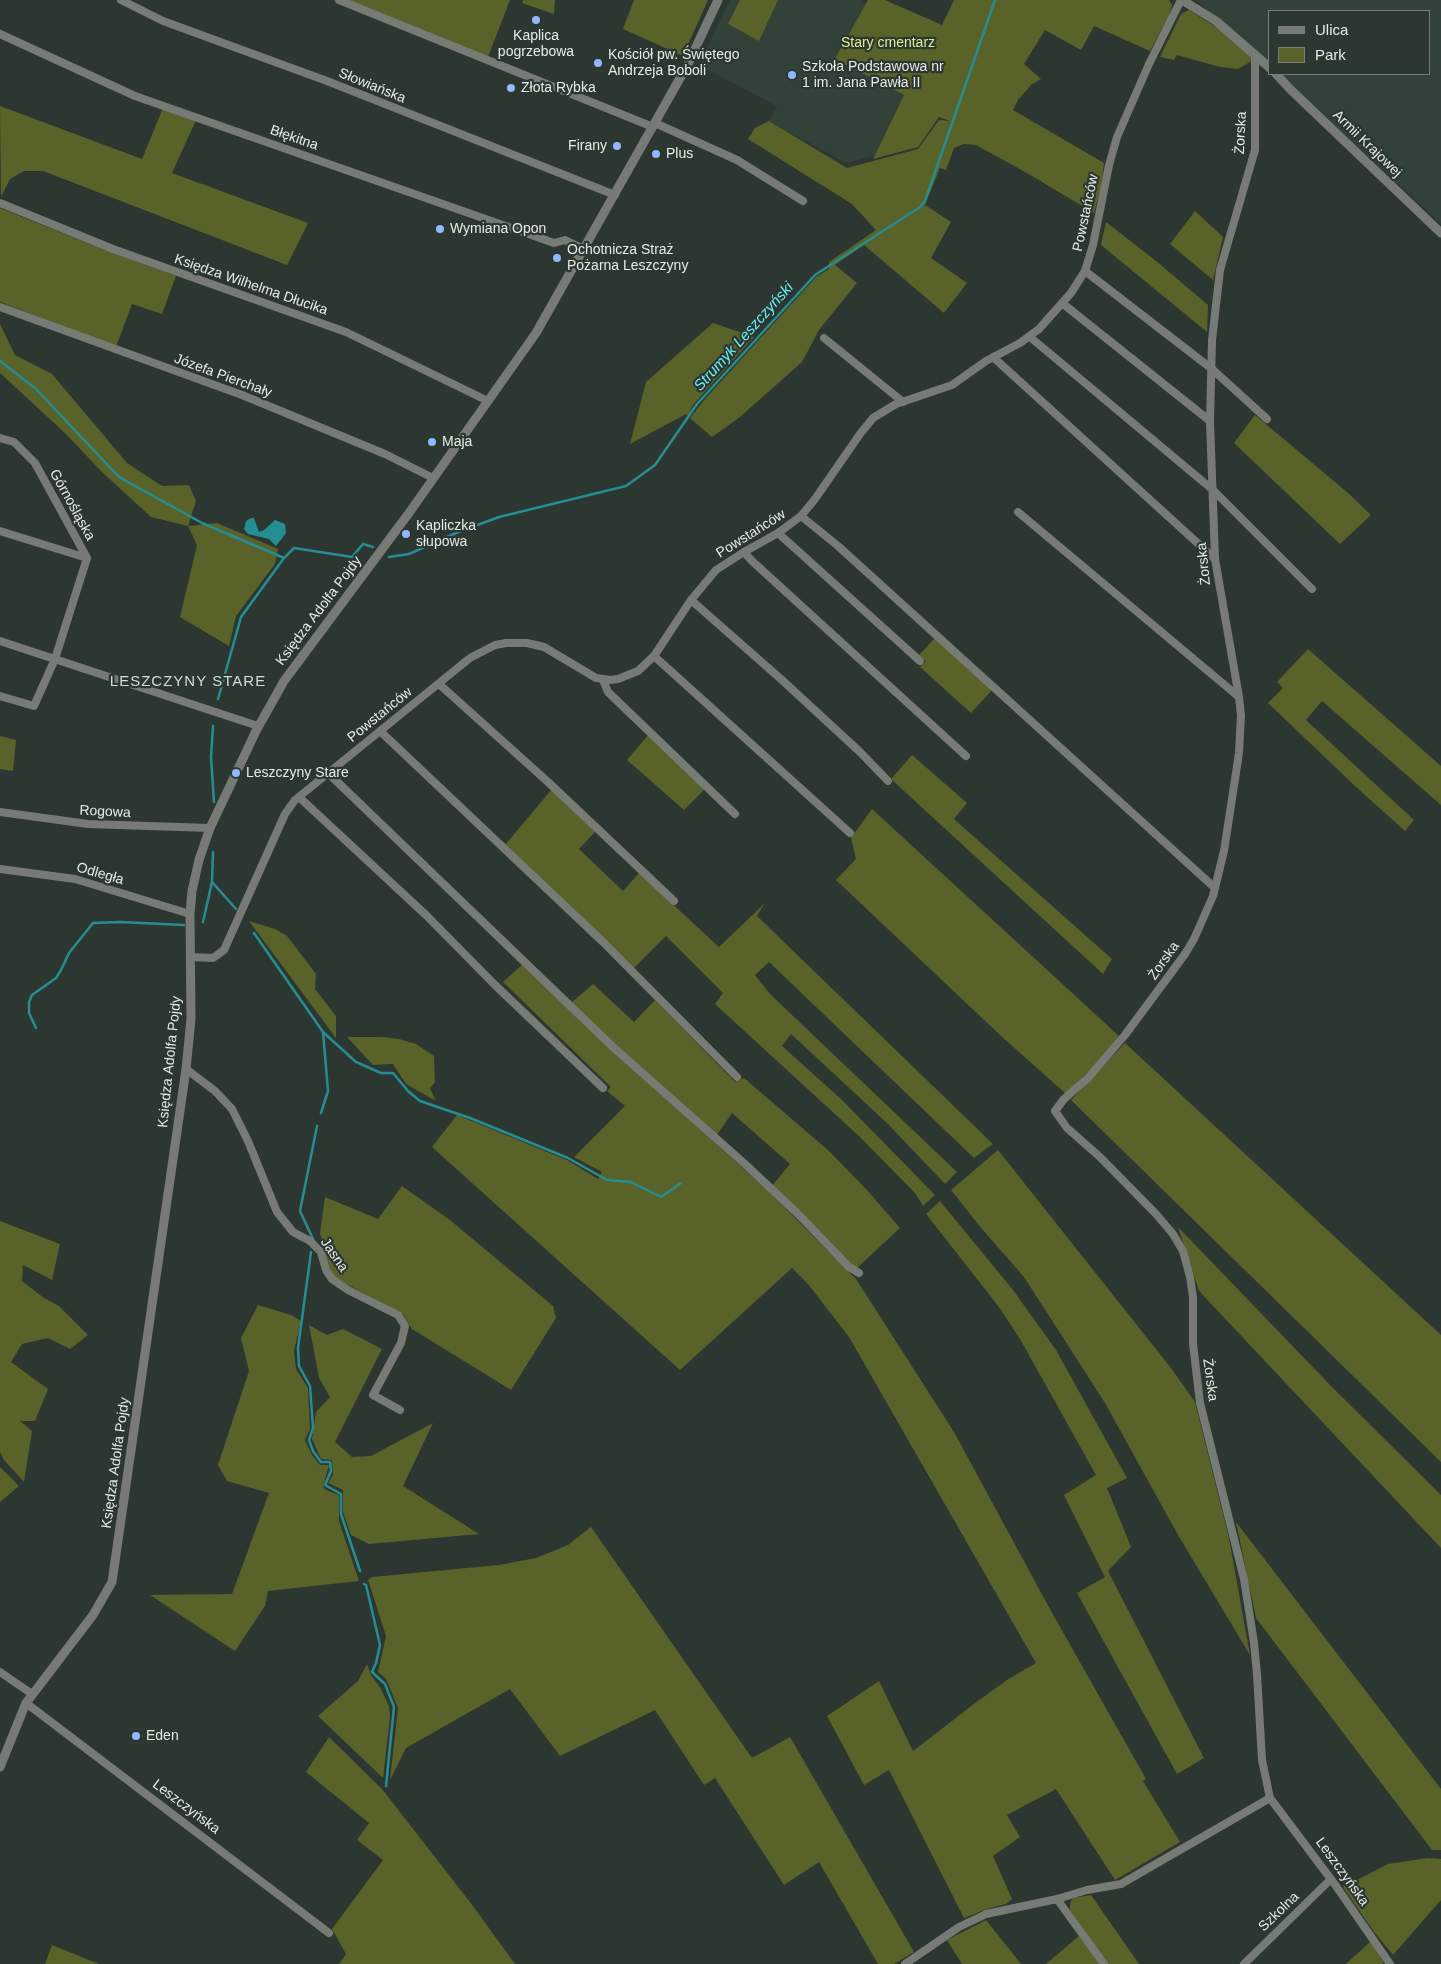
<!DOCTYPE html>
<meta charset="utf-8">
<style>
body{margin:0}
#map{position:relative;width:1441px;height:1964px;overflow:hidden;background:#2d3731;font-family:Arial,sans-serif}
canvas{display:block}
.legend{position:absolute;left:1268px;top:10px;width:162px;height:65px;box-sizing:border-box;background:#2d3731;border:1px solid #777f7a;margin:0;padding:6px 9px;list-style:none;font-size:15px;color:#e5ebe7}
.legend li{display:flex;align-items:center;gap:10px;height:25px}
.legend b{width:25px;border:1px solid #777f7a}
</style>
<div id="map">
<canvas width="1441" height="1964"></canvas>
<ul class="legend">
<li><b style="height:6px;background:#777b76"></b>Ulica</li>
<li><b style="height:14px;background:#596228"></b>Park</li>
</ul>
</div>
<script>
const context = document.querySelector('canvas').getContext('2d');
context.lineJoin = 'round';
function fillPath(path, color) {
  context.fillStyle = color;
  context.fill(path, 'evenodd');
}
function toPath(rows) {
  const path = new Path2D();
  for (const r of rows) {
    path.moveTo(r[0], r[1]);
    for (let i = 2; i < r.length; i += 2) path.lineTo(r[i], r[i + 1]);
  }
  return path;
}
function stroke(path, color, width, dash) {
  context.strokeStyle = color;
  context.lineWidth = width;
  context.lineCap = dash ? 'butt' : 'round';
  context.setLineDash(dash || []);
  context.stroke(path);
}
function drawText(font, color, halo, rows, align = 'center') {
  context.font = font + ' Arial,sans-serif';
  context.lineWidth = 4.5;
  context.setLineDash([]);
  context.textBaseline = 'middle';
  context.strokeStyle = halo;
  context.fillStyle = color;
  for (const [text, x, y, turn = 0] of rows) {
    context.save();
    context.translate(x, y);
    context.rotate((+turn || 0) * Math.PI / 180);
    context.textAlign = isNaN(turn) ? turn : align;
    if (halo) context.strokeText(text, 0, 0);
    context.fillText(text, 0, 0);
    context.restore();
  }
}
fillPath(toPath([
 [730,0,861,0,866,4,836,59,904,95,874,156,846,163,769,121,777,106,699,65],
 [1196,0,1441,0,1441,224,1280,74,1430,74,1430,11,1270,11,1270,65]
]), '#324239');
fillPath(toPath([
 [348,0,510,0,488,57],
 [523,0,555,0,554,14,522,3],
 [634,0,708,0,683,56,623,29],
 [740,0,778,0,759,41,728,24],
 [868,0,885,0,942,25,954,0,1169,0,1172,5,1170,14,1150,51,1094,26,1081,50,1045,30,1024,64,1041,79,1031,85,1018,100,1013,110,1104,163,1101,187,1094,213,1027,173,976,145,964,144,954,148,946,170,940,168,925,205,951,222,931,258,967,283,944,313,864,245,835,265,857,283,819,330,802,362,740,417,712,437,690,418,705,399,816,277,829,269,829,262,876,230,852,204,748,139,755,128,769,121,847,168,918,149,939,120,950,121,939,117,918,147,873,159,904,95,835,59],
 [1189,10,1222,31,1249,54,1252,59,1250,62,1238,69,1220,67,1177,55,1174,60,1160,57,1181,14],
 [0,106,142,159,163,108,197,118,172,173,308,223,287,265,43,171,24,171,10,179,1,197],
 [0,208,92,245,176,276,162,314,132,304,116,347,0,302],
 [1195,211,1223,237,1213,280,1170,244],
 [1106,222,1156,261,1208,305,1207,332,1101,245],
 [713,323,754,337,693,405,688,416,686,414,630,444,646,382],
 [0,324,15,355,52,374,127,463,162,486,189,485,196,501,188,526,217,523,278,549,275,564,236,616,229,646,180,617,197,545,188,526,151,517,102,472,65,433,0,373],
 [1255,415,1347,492,1371,515,1340,544,1234,443],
 [935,638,993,689,971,713,920,667,926,661,919,655],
 [1308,649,1441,766,1441,805,1322,701,1306,720,1414,820,1405,831,1355,786,1268,703,1283,688,1277,682],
 [649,734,706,788,684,810,627,760],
 [0,736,16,740,13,771,0,769],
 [912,755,967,803,954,819,1112,959,1103,974,891,779],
 [552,789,596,831,579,849,623,891,639,873,719,947,764,904,757,916,993,1144,974,1158,769,962,755,975,770,994,957,1172,945,1184,887,1123,791,1034,782,1046,841,1099,935,1195,923,1206,915,1193,861,1138,715,1004,723,993,666,936,633,969,505,845],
 [872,809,1119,1036,1096,1064,1066,1094,1000,1035,836,880,856,859,851,838],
 [249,921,275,929,287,936,316,974,315,989,336,1016,336,1038],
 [523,964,615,1052,769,1192,856,1279,954,1432,1051,1611,1146,1779,1143,1781,1180,1842,1115,1880,1056,1789,1007,1815,1020,1837,993,1856,1012,1899,1006,1904,987,1909,964,1918,889,1770,864,1785,827,1716,879,1681,913,1751,974,1704,1007,1680,1036,1663,849,1337,808,1284,792,1268,680,1370,432,1147,457,1115,567,1160,598,1179,602,1172,574,1157,625,1106,607,1091,611,1087,503,982],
 [593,984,634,1022,655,1000,735,1082,744,1078,829,1151,866,1189,900,1228,857,1268,852,1266,772,1186,790,1164,732,1113,716,1136,625,1054,571,1003],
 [347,1037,381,1037,399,1039,416,1044,434,1056,435,1082,430,1088,436,1101,406,1084,393,1064,373,1065],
 [1125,1043,1441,1335,1441,1462,1071,1100],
 [998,1150,1171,1368,1195,1402,1229,1538,1250,1655,1178,1535,1105,1403,1024,1277,982,1229,951,1190],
 [402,1186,450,1220,553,1306,556,1318,511,1390,412,1329,403,1314,335,1278,329,1268,320,1233,325,1197,378,1219],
 [940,1201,1013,1290,1056,1350,1127,1478,1107,1488,1131,1547,1108,1571,1204,1758,1177,1774,1077,1593,1105,1577,1064,1495,1096,1475,1020,1339,999,1307,926,1214],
 [0,1221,60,1244,52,1280,23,1265,22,1281,44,1298,59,1306,88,1335,70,1349,48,1338,22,1344,11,1362,48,1389,35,1421,20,1421,32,1431,24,1482,4,1460,0,1452],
 [1178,1227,1331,1386,1441,1495,1441,1548,1199,1291],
 [258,1305,291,1315,301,1321,294,1351,296,1369,308,1388,310,1429,305,1440,312,1455,320,1465,329,1465,323,1487,326,1490,339,1495,339,1521,359,1581,268,1591,265,1606,235,1651,150,1595,232,1594,269,1493,227,1481,218,1465,249,1371,241,1338],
 [309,1325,327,1335,343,1329,382,1349,335,1442,352,1457,371,1456,433,1423,403,1486,479,1534,369,1544,351,1535,343,1512,343,1490,328,1483,333,1475,332,1460,321,1459,312,1439,316,1412,330,1397,319,1378],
 [0,1467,19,1486,0,1502],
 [1236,1522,1441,1789,1441,1850,1432,1850,1256,1618],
 [591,1527,752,1758,790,1737,914,1952,894,1964,878,1964,819,1862,784,1885,715,1778,704,1785,655,1710,560,1756,510,1689,406,1748,390,1780,398,1708,386,1679,378,1672,386,1636,368,1580,372,1577,499,1565,536,1558,568,1545],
 [367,1664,371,1675,380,1687,389,1706,390,1718,383,1778,318,1716,358,1681],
 [329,1737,382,1789,473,1906,515,1964,339,1964,346,1954,332,1929,383,1860,357,1840,369,1823,306,1772],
 [1428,1858,1441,1859,1441,1900,1393,1955,1374,1932,1343,1887,1388,1864],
 [1091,1895,1139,1964,1108,1964,1070,1910,1070,1903,1073,1898],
 [986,1920,1021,1964,962,1964,947,1940],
 [1079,1936,1100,1964,1046,1964],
 [1371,1941,1384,1964,1346,1964],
 [52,1945,99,1964,45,1964]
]), '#596228');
fillPath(toPath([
 [251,518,254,518,259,532,264,530,275,520,285,524,286,533,276,546,269,539,248,534,244,529,246,521]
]), '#268e93');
stroke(toPath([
 [0,361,36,389,119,477,202,523,284,558],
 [389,557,409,554,456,533,499,517,626,486,655,465,697,404,815,275,920,207,925,201,995,0],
 [218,699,241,617,284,558,294,548,352,557,363,544,373,547],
 [213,726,211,757,214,802],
 [213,852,212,882,236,909],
 [203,922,212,882],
 [254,933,323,1032,328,1091,321,1113],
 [36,1028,29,1013,29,1002,32,995,56,978,61,970,69,953,93,923,120,922,184,925],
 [323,1032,356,1062,381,1073,393,1073,408,1091,420,1101,470,1118,568,1158,607,1180,631,1182,661,1197,681,1183],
 [313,1239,300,1211,317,1126],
 [311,1252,298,1348,299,1366,310,1386,313,1428,309,1440,313,1451,321,1462,330,1462,331,1471,325,1485,341,1494,341,1514,360,1571],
 [364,1584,366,1585,380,1645,376,1663,372,1672,385,1684,394,1707,386,1786]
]), '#268e93', 2.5);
stroke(toPath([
 [121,0,163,21,327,81,615,195],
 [339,0,653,127],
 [0,34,135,96,554,243,565,240,584,249],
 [1255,55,1255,150,1220,270,1212,340,1210,421,1215,559,1239,697,1241,715,1239,753,1224,851,1213,896,1194,939,1185,954,1125,1035,1088,1078,1064,1099,1055,1111,1067,1128,1100,1157,1156,1214,1173,1234,1183,1251,1190,1277,1193,1297,1193,1344,1200,1403,1244,1579,1254,1643,1257,1674,1262,1760,1270,1798,1336,1886,1390,1964],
 [655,123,737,160,803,201],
 [0,203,113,249,346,332,488,401],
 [1085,271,1212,369,1267,419],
 [1062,303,1210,421],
 [0,307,242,395,385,454,433,478],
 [1030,337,1213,490,1312,589],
 [824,338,903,402],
 [993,357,1215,559],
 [0,438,14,442,35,463,87,558,55,659,34,706,0,696],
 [1018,512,1239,697],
 [801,516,838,546,1215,888],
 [0,531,87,558],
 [778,533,920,661],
 [744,552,752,561,966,756],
 [691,600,782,680,860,752,888,781],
 [0,641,258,726],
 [654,656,850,833],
 [603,680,608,692,735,814],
 [439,684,548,782,674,901],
 [380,731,603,942,737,1077],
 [328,773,613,1047,746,1165,800,1216,849,1267,859,1273],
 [299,797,427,916,495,985,603,1088],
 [0,812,88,824,210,828],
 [0,869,75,879,190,914],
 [191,957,213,958,224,950,285,814,295,800,470,658,495,645,506,643,527,643,544,647,596,678,610,680,618,679,638,671,654,656,691,600,716,570,744,552,778,533,801,516,815,499,860,434,873,418,896,404,952,385,986,361,1020,343,1039,329,1071,293,1085,271,1093,245,1109,165,1117,137,1149,64,1181,0],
 [186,1069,215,1091,232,1109,248,1141,277,1212,293,1232,310,1241,321,1252,326,1270,332,1279,348,1290,398,1315,405,1326,401,1343,373,1395,400,1410],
 [0,1672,32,1694],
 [26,1703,329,1933],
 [1057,1899,1104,1964],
 [905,1964,959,1927,986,1914,1057,1899,1087,1890,1121,1884,1270,1798],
 [1244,1964,1331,1879]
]), '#777b76', 8);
stroke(toPath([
 [1182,0,1216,21,1270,68],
 [1276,74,1291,90,1441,233],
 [0,1767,26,1703,93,1615,112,1582,186,1069,191,1019,190,914,192,891,199,860,210,828,256,731,284,681,409,513,536,333,688,64,718,0]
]), '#777b76', 9);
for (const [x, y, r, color] of [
 [536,20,5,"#91b8fd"],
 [598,63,5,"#91b8fd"],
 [792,75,5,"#91b8fd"],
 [511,88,5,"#91b8fd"],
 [617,146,5,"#91b8fd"],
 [656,154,5,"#91b8fd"],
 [440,229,5,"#91b8fd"],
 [557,258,5,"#91b8fd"],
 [432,442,5,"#91b8fd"],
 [406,534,5,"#91b8fd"],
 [236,773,5,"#91b8fd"],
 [136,1736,5,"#91b8fd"]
]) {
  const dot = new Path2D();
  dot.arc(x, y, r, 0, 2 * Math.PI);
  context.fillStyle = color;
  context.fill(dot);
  stroke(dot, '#2d3731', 2);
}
drawText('14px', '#e5ebe7', '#2d3731', [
 ["Kaplica",536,36,"center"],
 ["pogrzebowa",536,52,"center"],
 ["Kościół pw. Świętego",608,55],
 ["Andrzeja Boboli",608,71],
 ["Szkoła Podstawowa nr",802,67],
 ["1 im. Jana Pawła II",802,83],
 ["Złota Rybka",521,88],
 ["Firany",607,146,"right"],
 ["Plus",666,154],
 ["Wymiana Opon",450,229],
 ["Ochotnicza Straż",567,250],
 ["Pożarna Leszczyny",567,266],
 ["Maja",442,442],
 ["Kapliczka",416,526],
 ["słupowa",416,542],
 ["Leszczyny Stare",246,773],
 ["Eden",146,1736]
], 'left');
drawText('14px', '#deef90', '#2d3731', [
 ["Stary cmentarz",888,43]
]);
drawText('14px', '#e5ebe7', '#2d3731', [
 ["Słowiańska",372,86,22],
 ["Żorska",1241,133,-87],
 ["Błękitna",294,138,19],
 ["Armii Krajowej",1367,144,44],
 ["Powstańców",1086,213,-78],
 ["Księdza Wilhelma Dłucika",251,285,19],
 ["Józefa Pierchały",223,376,20],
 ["Górnośląska",72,505,61],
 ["Powstańców",751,534,-32],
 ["Żorska",1204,564,-96],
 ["Księdza Adolfa Pojdy",319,611,-53],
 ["Powstańców",380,715,-39],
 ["Rogowa",105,812,3],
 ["Odległa",100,874,16],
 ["Żorska",1164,961,-55],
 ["Księdza Adolfa Pojdy",170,1062,-84],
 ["Jasna",334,1255,56],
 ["Żorska",1210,1380,82],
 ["Księdza Adolfa Pojdy",116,1463,-82],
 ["Leszczyńska",186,1807,37],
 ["Leszczyńska",1342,1872,54],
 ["Szkolna",1279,1912,-44]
]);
drawText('italic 15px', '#65f1f8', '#2d3731', [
 ["Strumyk Leszczyński",744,337,-48]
]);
context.letterSpacing = '1px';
drawText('15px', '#d0ddd5', '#2d3731', [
 ["LESZCZYNY STARE",188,682]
]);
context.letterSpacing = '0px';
</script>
